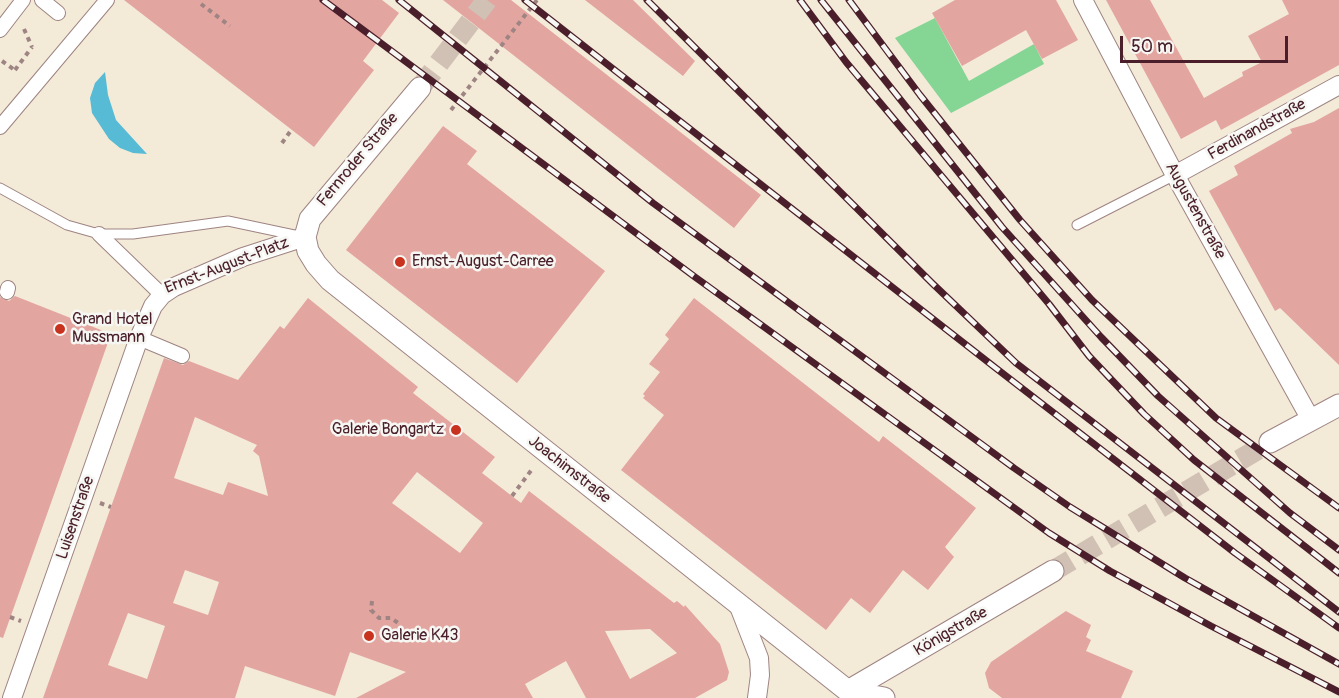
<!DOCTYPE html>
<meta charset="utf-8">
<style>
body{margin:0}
#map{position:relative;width:1339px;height:698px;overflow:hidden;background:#f3ead8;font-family:Pangolin,sans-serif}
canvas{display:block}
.scale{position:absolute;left:1120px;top:36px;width:168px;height:27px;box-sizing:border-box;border:3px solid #4a1f2b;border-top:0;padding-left:8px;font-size:18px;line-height:21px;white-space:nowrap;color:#4a1f2b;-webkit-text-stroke:4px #f6f6f2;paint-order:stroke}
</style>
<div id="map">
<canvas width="1339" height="698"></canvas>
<div class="scale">50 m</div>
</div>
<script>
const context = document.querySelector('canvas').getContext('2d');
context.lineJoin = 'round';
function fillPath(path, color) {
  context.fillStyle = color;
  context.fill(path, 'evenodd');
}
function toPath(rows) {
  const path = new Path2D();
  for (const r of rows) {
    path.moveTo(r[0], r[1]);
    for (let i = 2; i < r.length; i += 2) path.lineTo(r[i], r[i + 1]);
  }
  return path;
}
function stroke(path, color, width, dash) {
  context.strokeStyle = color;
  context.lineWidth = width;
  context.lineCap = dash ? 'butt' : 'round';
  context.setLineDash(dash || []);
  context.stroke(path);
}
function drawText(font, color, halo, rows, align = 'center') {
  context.font = font + ' Pangolin,sans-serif';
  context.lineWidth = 5;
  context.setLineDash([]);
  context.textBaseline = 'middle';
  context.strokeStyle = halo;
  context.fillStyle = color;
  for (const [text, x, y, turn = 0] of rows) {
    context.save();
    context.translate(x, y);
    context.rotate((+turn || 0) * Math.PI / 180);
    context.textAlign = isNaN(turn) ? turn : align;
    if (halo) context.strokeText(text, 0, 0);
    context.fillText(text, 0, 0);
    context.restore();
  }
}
fillPath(toPath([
 [935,18,969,81,1034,44,1044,64,951,113,895,38]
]), '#85d595');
fillPath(toPath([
 [105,72,108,95,116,120,147,154,133,153,120,148,109,139,92,113,90,98,95,83]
]), '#57bbd5');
fillPath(toPath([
 [124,0,382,0,399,13,363,61,374,70,314,147],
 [443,0,511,0,761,195,734,228],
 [585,0,633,0,695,61,683,76],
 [955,0,1056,0,1078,40,1042,59,1026,30,962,66,932,13],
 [1106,0,1150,0,1204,98,1243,76,1242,72,1262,62,1248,36,1289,14,1282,0,1339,0,1339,65,1221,130,1216,120,1181,139],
 [1339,108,1339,365,1280,308,1275,311,1209,191,1238,175,1234,166,1292,133,1290,129,1314,122],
 [443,126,477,151,467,164,605,271,517,383,346,250],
 [15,296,111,334,3,638,0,637,0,297,9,301],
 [308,298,418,387,413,393,495,457,482,473,521,503,529,491,674,603,677,601,684,607,685,605,720,644,729,672,727,680,695,698,586,698,566,661,525,684,533,698,356,698,406,672,350,652,335,696,245,666,235,698,43,698,164,358,183,365,189,361,238,380,280,326,284,329],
 [195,417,257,445,253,451,259,456,268,496,228,482,223,495,174,478],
 [417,472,483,523,460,553,392,503],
 [185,570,219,582,208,615,173,603],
 [128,613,165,626,147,679,108,665],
 [650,629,677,653,630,679,605,631],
 [694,298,879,442,883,436,976,508,945,547,954,557,928,590,903,570,870,613,851,598,826,630,621,470,664,415,643,398,645,396,643,394,660,372,649,364,669,339,665,335],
 [1066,611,1091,625,1086,637,1091,640,1086,651,1133,671,1121,698,1002,698,989,688,985,673,991,662]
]), '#e3a5a0');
stroke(toPath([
 [420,88,487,0],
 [1053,571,1270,442]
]), '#d1c1b5', 21, [21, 10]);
const service = toPath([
 [0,188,67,225,99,234,133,234,228,221,299,236],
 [1077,225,1175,175]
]);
const pedestrian = toPath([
 [42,0,58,13],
 [0,30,23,0],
 [0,127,107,0],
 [99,234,162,295],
 [7,292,8,288],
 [139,338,182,356]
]);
const minor = toPath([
 [1083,0,1175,175,1311,420],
 [1175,175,1339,85],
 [738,604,759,658,760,675,757,698],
 [12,698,139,338,153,306,162,295,174,287,243,257,305,237]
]);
const tertiary = toPath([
 [420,88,310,219,305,237,308,251,316,264,330,280,848,691,884,698],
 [1270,442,1339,405],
 [848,691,1053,571]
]);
stroke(service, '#9e8482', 11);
stroke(pedestrian, '#9e8482', 16);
stroke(minor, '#9e8482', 20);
stroke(tertiary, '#9e8482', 23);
stroke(toPath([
 [201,4,230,26],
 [24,29,32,47],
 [2,61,16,71],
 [15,70,32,47],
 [451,110,537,0],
 [282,143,292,129],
 [512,496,533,468],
 [100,503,111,507],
 [372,601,371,610,379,618,391,618,401,625],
 [10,617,21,621]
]), '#9e8482', 4, [4.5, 4.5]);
stroke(service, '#fff', 9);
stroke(pedestrian, '#fff', 14);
stroke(minor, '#fff', 18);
stroke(tertiary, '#fff', 21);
const rail = toPath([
 [323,0,695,277,1049,533,1110,571,1211,626,1339,692],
 [399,0,653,203,1014,468,1070,507,1185,578,1339,664],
 [525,0,997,369,1235,553,1339,628],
 [647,0,932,283,1016,363,1339,612],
 [800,0,846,62,1049,304,1089,356,1144,414,1194,460,1339,573],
 [821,0,1002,227,1101,337,1158,396,1290,513,1339,550],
 [849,0,920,95,1020,220,1092,300,1216,418,1339,508]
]);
stroke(rail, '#4a1f2b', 7);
stroke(rail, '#f6f6f2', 4.5, [14]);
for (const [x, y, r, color] of [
 [400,262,6,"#c8321e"],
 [60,329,6,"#c8321e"],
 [456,430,6,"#c8321e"],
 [369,636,6,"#c8321e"]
]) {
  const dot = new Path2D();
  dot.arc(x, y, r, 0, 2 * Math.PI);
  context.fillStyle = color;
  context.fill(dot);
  stroke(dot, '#f6f6f2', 2);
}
drawText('16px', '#4a1f2b', '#f6f6f2', [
 ["Ferdinandstraße",1257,130,-29],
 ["Fernroder Straße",358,160,-50],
 ["Augustenstraße",1195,211,61],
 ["Ernst-August-Platz",227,266,-21],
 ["Joachimstraße",569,470,38],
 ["Luisenstraße",76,518,-71],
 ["Königstraße",951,632,-30]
]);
drawText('16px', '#4a1f2b', '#f6f6f2', [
 ["Ernst-August-Carree",412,262],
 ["Grand Hotel",72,320],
 ["Mussmann",72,338],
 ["Galerie Bongartz",444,430,"right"],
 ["Galerie K43",381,636]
], 'left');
</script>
